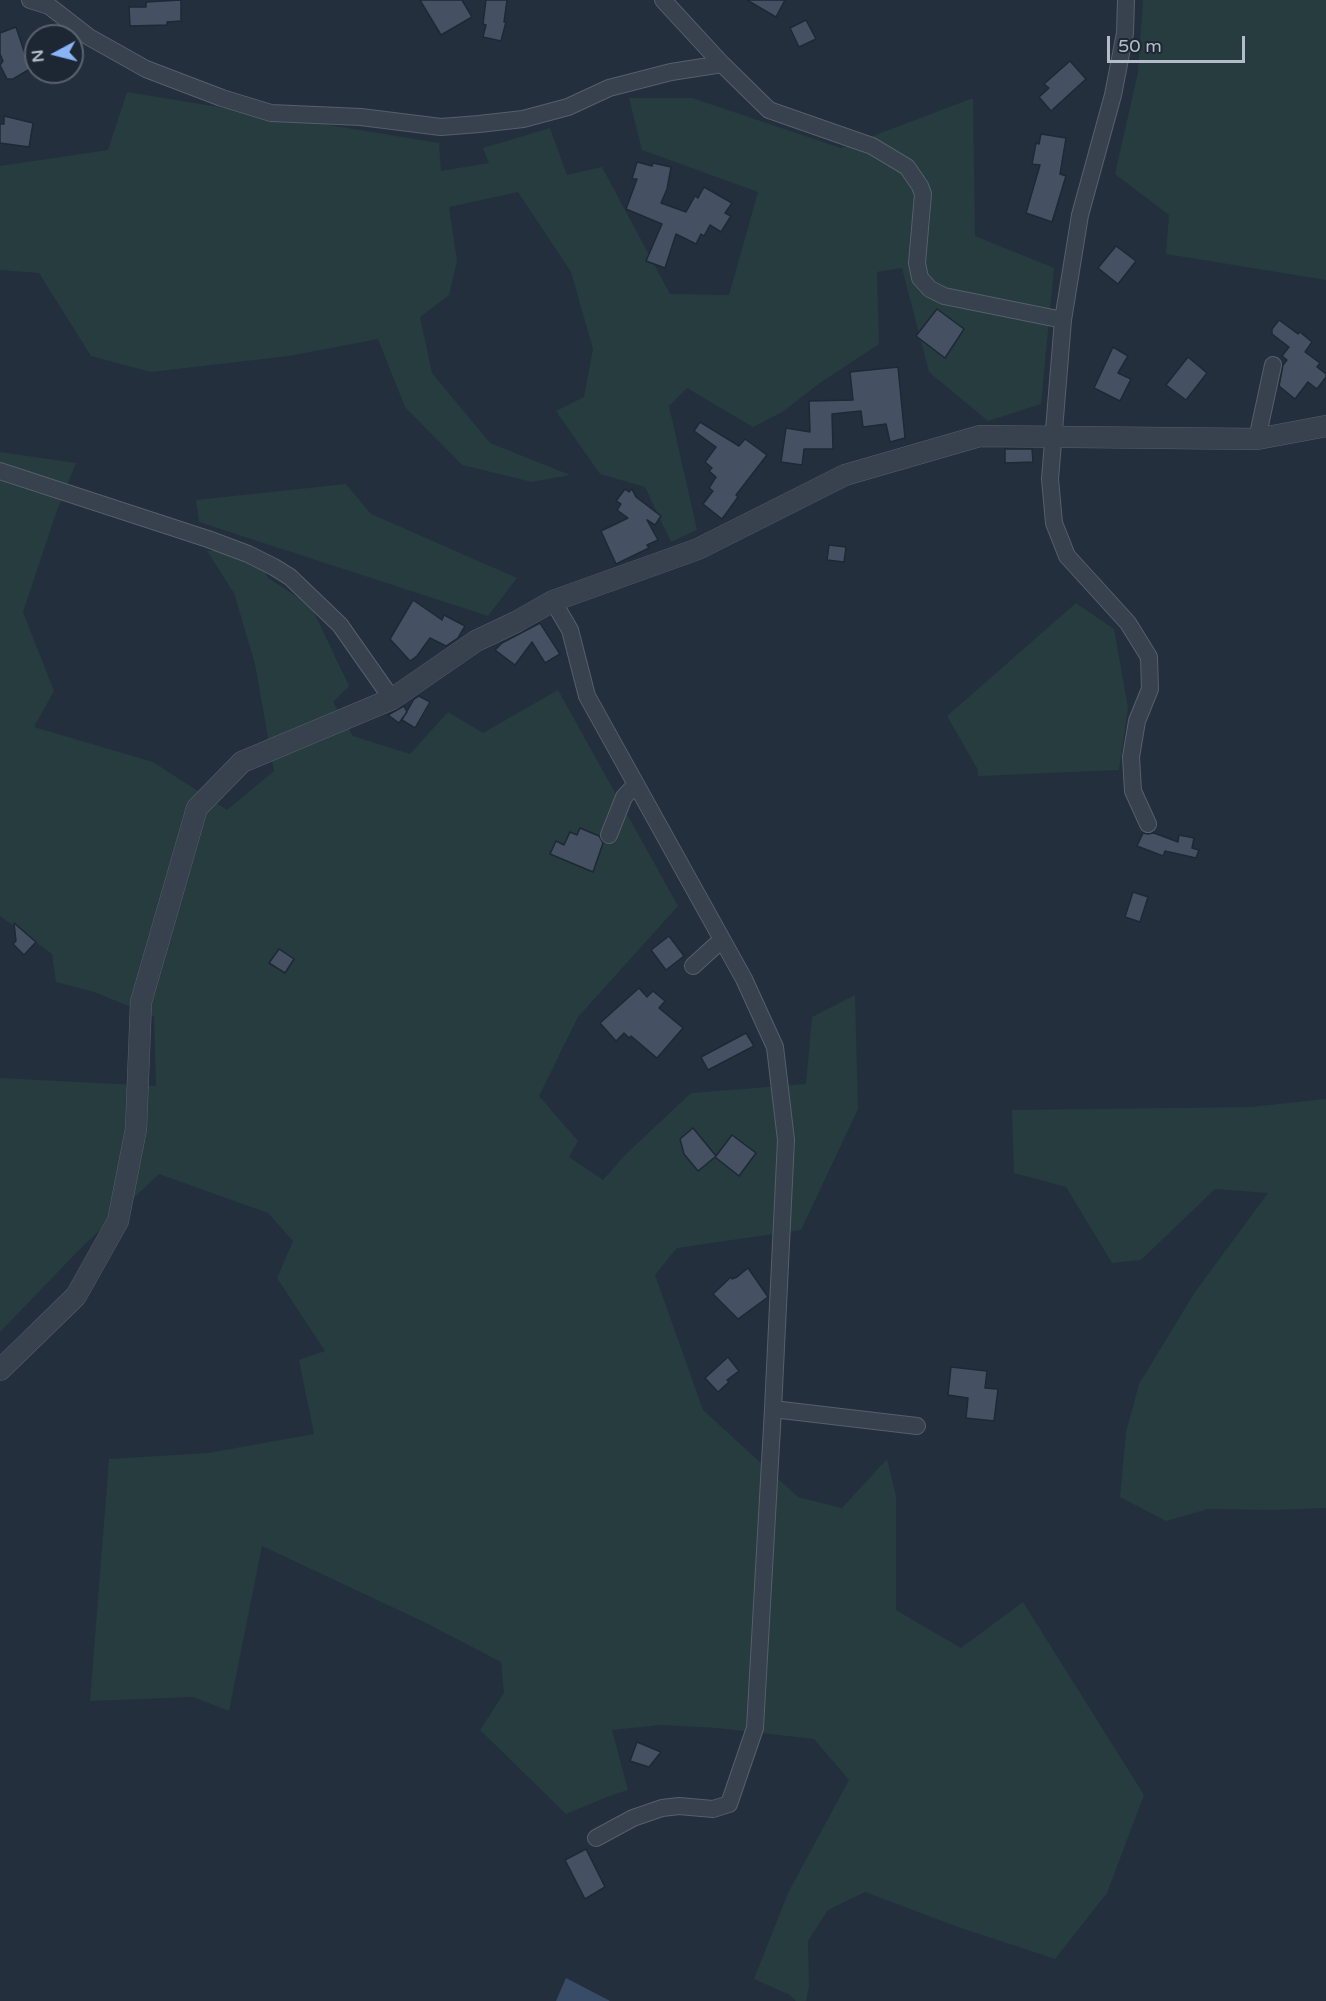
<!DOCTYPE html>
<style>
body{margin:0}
#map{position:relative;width:1326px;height:2001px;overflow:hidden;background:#242f3e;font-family:"Varela Round",sans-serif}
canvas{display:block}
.north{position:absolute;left:24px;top:24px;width:60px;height:60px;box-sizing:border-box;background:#1d2633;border:2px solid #59626f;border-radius:50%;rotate:263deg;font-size:16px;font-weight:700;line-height:24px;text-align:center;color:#b4bcc9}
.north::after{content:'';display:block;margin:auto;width:21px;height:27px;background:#8ab4f8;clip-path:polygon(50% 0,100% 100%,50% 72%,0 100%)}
.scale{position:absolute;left:1107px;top:36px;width:138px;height:27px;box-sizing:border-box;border:3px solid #b4bcc9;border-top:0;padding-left:8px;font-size:18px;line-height:21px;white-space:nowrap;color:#b4bcc9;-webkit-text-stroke:4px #1d2633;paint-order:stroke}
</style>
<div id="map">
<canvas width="1326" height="2001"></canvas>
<div class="north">N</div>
<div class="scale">50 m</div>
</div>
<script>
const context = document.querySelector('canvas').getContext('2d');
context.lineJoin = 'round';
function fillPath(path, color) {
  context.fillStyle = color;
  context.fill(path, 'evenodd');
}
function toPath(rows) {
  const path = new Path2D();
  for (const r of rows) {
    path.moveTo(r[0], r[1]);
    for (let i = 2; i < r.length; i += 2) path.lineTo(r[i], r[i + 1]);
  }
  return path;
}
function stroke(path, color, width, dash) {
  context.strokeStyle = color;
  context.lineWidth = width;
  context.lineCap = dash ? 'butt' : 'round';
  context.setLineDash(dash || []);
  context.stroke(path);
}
fillPath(toPath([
 [1143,0,1326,0,1326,280,1166,254,1169,215,1115,174,1138,72],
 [127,92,439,143,441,171,489,163,483,148,550,128,567,175,602,167,670,294,729,295,758,192,642,150,629,98,692,98,841,148,973,98,975,236,1054,268,1041,404,988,421,929,372,902,268,877,272,879,344,817,385,784,411,753,427,687,388,669,406,697,530,671,542,645,487,600,474,556,411,584,397,593,349,571,272,518,192,449,207,457,261,449,295,420,317,432,373,490,443,570,475,532,482,462,465,405,407,378,339,289,356,151,372,91,356,39,273,0,270,0,166,108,150],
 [0,452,76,463,56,513,23,612,54,691,34,727,153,762,227,810,274,771,255,664,234,593,207,551,256,551,268,578,311,606,349,686,333,702,353,736,410,754,448,712,483,733,558,690,678,906,578,1017,539,1096,578,1141,569,1157,603,1180,625,1155,691,1093,806,1084,812,1017,855,995,858,1109,801,1230,677,1248,655,1275,703,1410,798,1497,842,1508,887,1459,896,1496,896,1610,961,1648,1023,1602,1144,1795,1107,1893,1055,1959,955,1926,865,1892,828,1910,808,1941,809,1987,806,2001,796,2001,790,1995,754,1979,788,1893,849,1780,814,1739,717,1728,661,1725,612,1730,628,1790,612,1795,566,1814,480,1730,504,1693,501,1662,424,1622,262,1546,229,1711,193,1697,90,1701,109,1459,208,1453,314,1434,299,1360,325,1351,277,1278,293,1241,268,1213,159,1174,81,1248,0,1332,0,1078,156,1086,154,1016,94,992,56,982,52,954,0,916],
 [346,484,371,514,517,578,488,616,199,522,196,500],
 [1076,603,1114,629,1128,708,1119,770,978,776,977,768,947,716],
 [1326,1099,1326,1508,1273,1510,1208,1509,1166,1521,1120,1497,1126,1432,1139,1384,1195,1292,1268,1193,1215,1189,1141,1260,1112,1263,1066,1187,1014,1173,1012,1110,1250,1107]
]), '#263c3f');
fillPath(toPath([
 [566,1978,610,2001,556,2001]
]), '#394c67');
const building = toPath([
 [181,0,181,21,167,22,167,25,130,26,129,7,146,7,146,2,181,0],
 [420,0,462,0,472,17,441,35,420,0],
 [486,0,507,0,504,22,506,22,501,41,483,37,486,25,483,24,486,0],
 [747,0,785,0,776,17,747,0],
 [806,20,816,39,799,47,790,28,806,20],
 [16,27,30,69,13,79,7,79,0,65,3,61,0,54,0,33,16,27],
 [1070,61,1086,79,1051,111,1039,97,1049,88,1044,84,1070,61],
 [4,116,33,123,29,147,0,143,0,124,4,124,4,116],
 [1041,134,1066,138,1060,174,1066,176,1052,222,1026,213,1040,165,1032,164,1036,143,1039,144,1041,134],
 [637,162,652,166,653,163,671,167,667,189,661,203,686,212,695,196,698,198,704,187,732,203,725,213,731,216,721,232,710,225,704,236,701,234,696,244,676,234,665,268,646,261,662,224,626,209,637,179,632,179,637,162],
 [1116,246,1136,261,1118,284,1098,268,1116,246],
 [937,309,964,329,945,358,916,336,937,309],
 [1279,320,1298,334,1300,332,1312,342,1305,352,1320,363,1317,367,1326,374,1326,377,1317,389,1308,382,1295,399,1279,386,1283,365,1287,360,1282,356,1289,347,1272,334,1272,329,1279,320],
 [1113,347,1128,356,1118,373,1131,379,1120,401,1094,388,1113,347],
 [1188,357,1207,373,1186,400,1166,385,1188,357],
 [898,367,905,438,890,442,886,424,863,427,861,411,832,414,833,449,804,449,802,465,781,462,786,428,810,432,809,401,853,400,850,372,898,367],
 [700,422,739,446,745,439,767,455,736,495,738,497,722,519,703,504,713,491,709,488,716,477,709,471,712,468,705,462,716,447,694,431,700,422],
 [1005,449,1032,449,1033,462,1005,463,1005,449],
 [625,489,629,492,632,489,636,497,661,516,655,525,647,520,658,540,647,545,649,548,616,564,601,531,628,518,617,510,621,504,616,501,625,489],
 [829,545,846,547,844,562,827,560,829,545],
 [413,600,442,620,444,615,465,626,458,638,446,646,430,638,417,656,410,661,390,639,413,600],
 [540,623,560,654,545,663,532,642,515,665,495,650,502,643,540,623],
 [419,696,430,702,415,728,402,720,414,699,419,696],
 [404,706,407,712,399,723,388,715,404,706],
 [580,828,599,836,603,843,593,872,550,854,556,841,564,845,570,832,577,835,580,828],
 [1143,833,1148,834,1154,833,1178,842,1179,835,1194,838,1192,848,1199,850,1196,858,1165,851,1163,856,1137,846,1143,833],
 [1133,892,1148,897,1140,922,1125,917,1133,892],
 [14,923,36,942,24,955,13,944,16,941,14,923],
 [669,936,684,956,666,970,651,950,669,936],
 [279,949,294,959,285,973,269,963,279,949],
 [639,988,647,997,653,991,665,1001,659,1008,683,1028,657,1058,631,1036,629,1038,624,1033,616,1041,600,1023,639,988],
 [746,1033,754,1046,708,1070,701,1057,746,1033],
 [693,1128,716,1156,732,1135,756,1153,739,1176,715,1157,698,1171,684,1154,680,1139,693,1128],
 [748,1268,768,1297,738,1319,713,1294,731,1277,732,1279,737,1277,748,1268],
 [728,1357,739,1371,727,1380,729,1382,718,1392,705,1378,728,1357],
 [951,1367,987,1371,985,1388,998,1389,994,1421,966,1418,968,1398,948,1395,951,1367],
 [637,1742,661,1752,649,1767,630,1761,637,1742],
 [586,1849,605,1887,585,1899,565,1860,586,1849]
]);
fillPath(building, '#455162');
stroke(building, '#1f2835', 1.5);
const minor = toPath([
 [30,0,49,6,89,37,146,69,222,98,271,113,361,117,441,127,479,124,523,119,568,107,609,88,671,72,722,64],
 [663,0,722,64,769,110,872,146,907,167,920,186,923,194,917,263,920,278,930,289,944,296,1063,320],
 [1126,0,1125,33,1113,95,1080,215,1063,320,1050,479,1054,523,1067,556,1128,623,1149,657,1150,689,1137,721,1131,757,1133,791,1148,824],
 [1257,439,1273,365],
 [0,471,208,539,248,554,274,567,290,577,340,625,392,699],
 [553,601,570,630,587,696,744,979,775,1047,786,1140,773,1409],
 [609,835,624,797,636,784],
 [693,966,716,945,723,941],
 [596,1838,633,1818,662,1808,679,1806,713,1809,729,1804,755,1728,773,1409,917,1426]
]);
const tertiary = toPath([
 [0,1370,76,1296,118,1221,136,1129,141,1002,197,808,242,762,392,699,476,641,516,622,553,601,698,549,845,475,980,436,1257,439,1326,426]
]);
stroke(minor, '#565f6c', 18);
stroke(tertiary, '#565f6c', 22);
stroke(minor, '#38414e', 16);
stroke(tertiary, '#38414e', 21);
</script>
